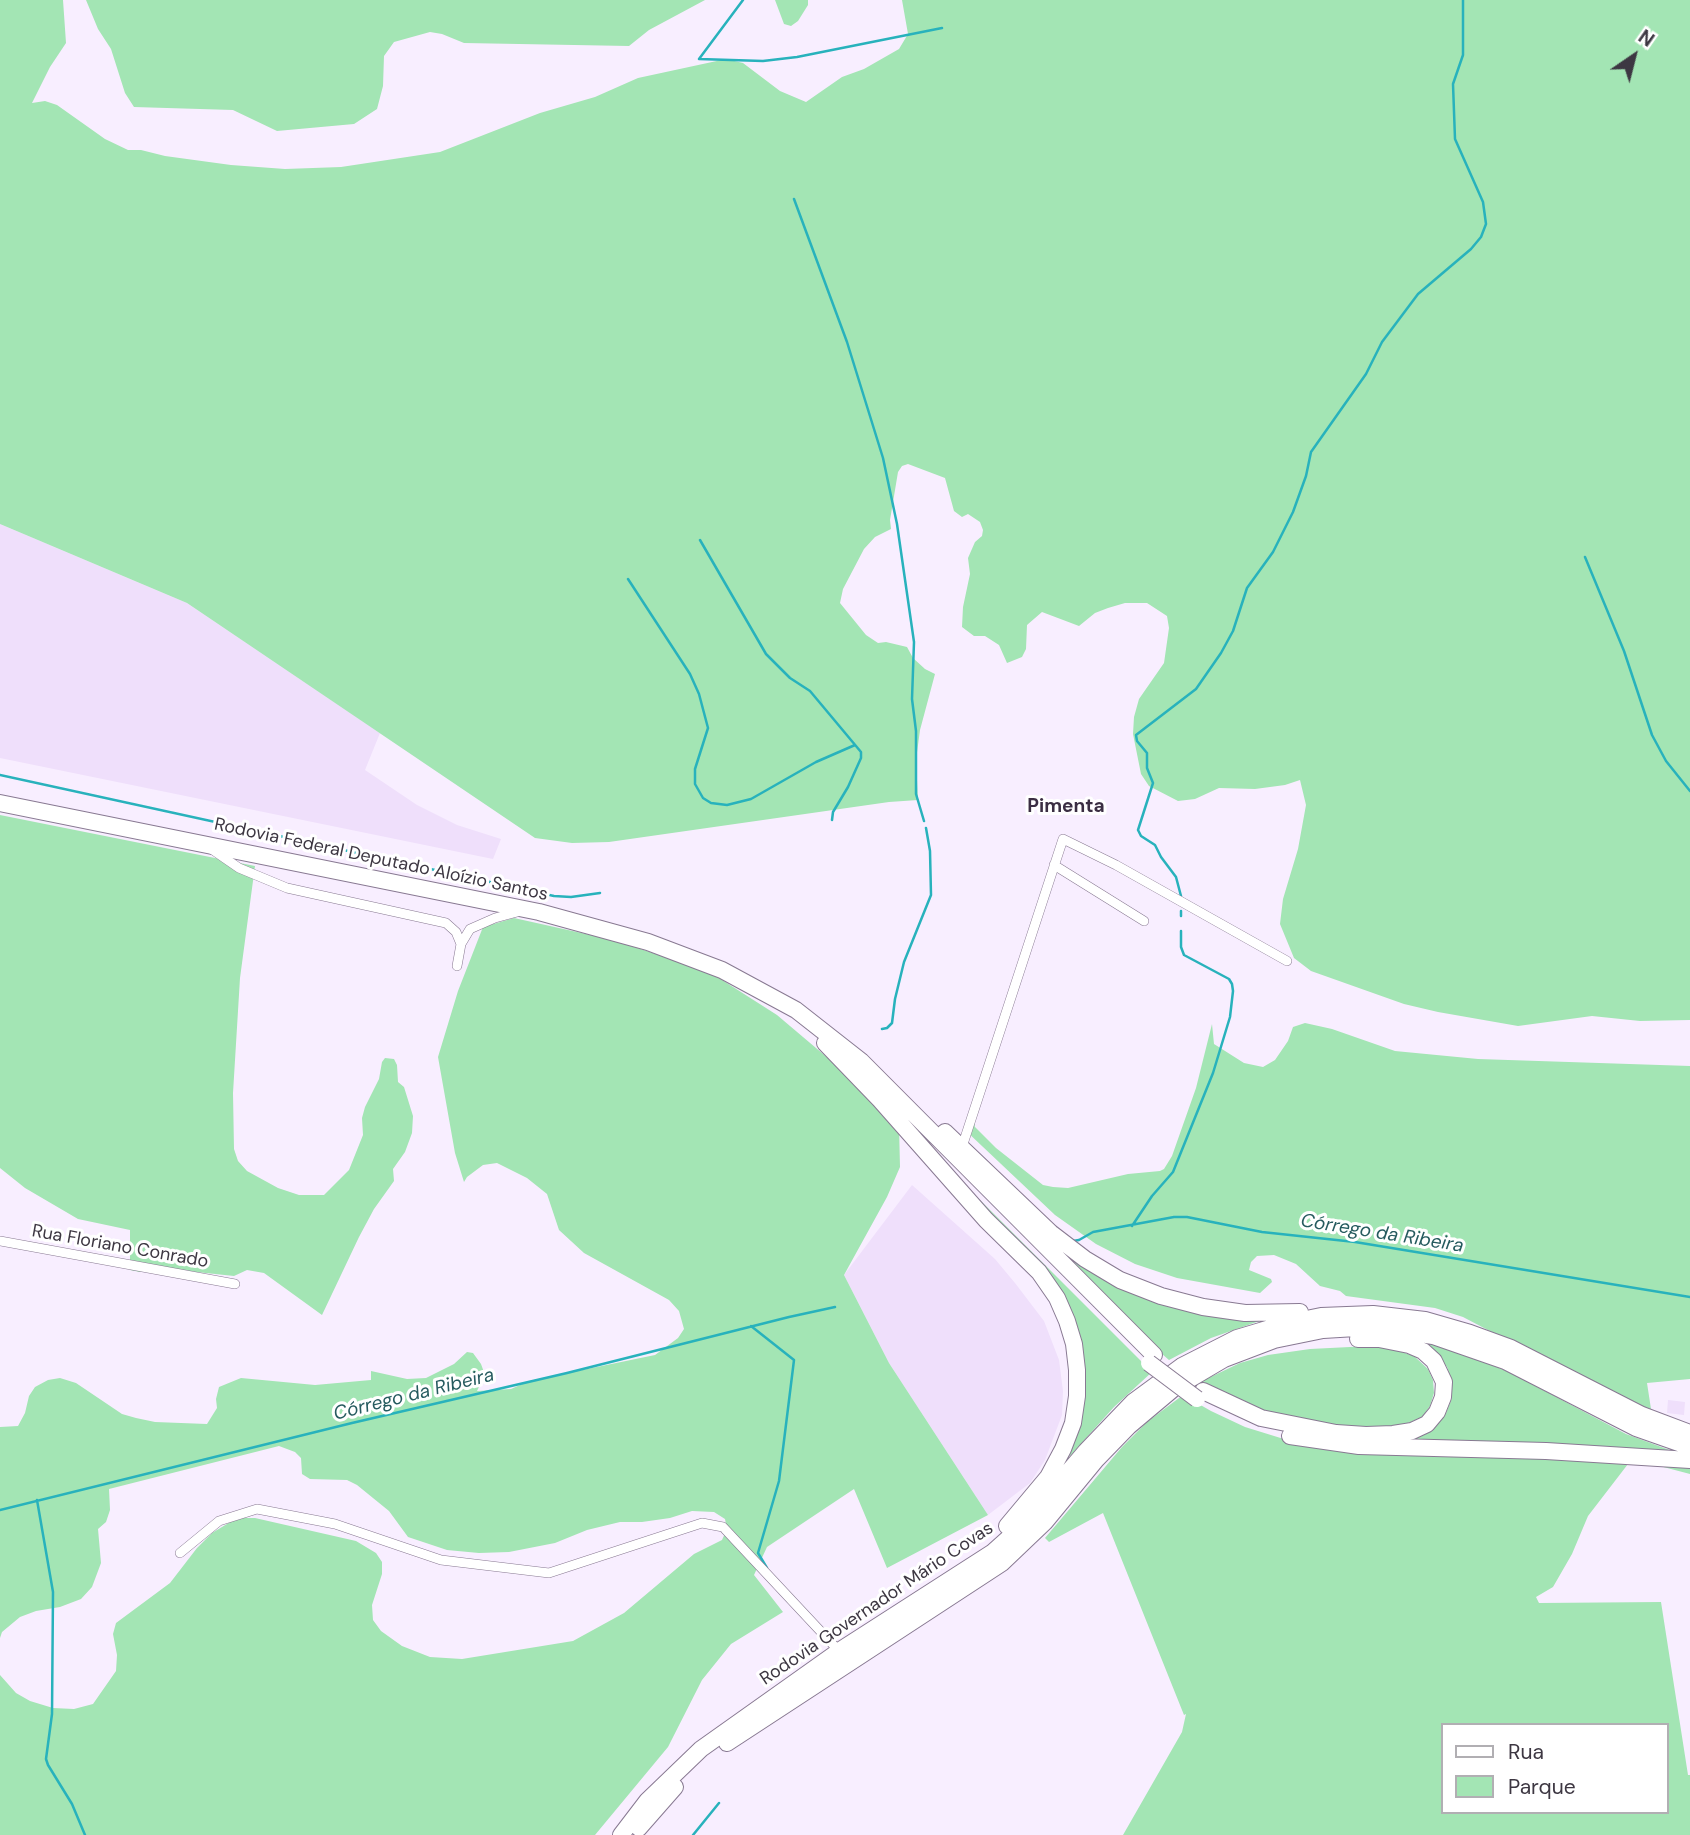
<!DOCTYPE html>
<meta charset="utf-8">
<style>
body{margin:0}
#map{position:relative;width:1690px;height:1835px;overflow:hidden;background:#f8eeff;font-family:"DM Sans",sans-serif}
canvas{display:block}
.legend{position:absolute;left:1441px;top:1723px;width:228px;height:91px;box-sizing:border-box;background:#fff;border:2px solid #b1afb3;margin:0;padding:9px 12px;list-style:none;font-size:21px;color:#3d3742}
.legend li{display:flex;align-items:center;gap:14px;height:35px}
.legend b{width:35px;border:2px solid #b1afb3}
.north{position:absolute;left:1599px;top:21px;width:70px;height:70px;-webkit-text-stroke:5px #fff;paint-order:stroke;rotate:35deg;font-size:19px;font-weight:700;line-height:28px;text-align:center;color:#3d3742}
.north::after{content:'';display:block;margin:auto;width:24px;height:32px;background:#3d3742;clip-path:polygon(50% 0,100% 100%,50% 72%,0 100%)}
</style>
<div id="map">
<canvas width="1690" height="1835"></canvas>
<ul class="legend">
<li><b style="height:9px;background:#fff"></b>Rua</li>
<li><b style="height:19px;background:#a3e5b4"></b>Parque</li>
</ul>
<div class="north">N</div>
</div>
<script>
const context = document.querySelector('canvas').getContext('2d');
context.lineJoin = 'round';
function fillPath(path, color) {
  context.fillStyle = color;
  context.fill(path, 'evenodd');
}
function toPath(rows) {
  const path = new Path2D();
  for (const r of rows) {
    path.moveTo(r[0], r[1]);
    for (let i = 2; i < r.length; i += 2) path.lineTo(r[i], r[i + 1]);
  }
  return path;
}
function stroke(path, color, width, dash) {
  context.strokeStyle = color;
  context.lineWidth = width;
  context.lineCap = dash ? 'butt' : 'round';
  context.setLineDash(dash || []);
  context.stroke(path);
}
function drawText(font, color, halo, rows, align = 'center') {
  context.font = font + ' "DM Sans",sans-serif';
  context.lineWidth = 6;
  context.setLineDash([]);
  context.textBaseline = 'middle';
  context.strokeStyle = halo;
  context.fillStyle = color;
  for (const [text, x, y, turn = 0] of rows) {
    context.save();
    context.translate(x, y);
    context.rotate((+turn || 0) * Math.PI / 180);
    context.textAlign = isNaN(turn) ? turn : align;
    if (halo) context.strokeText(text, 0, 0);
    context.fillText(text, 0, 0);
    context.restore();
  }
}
fillPath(toPath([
 [0,524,187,603,380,733,365,770,417,805,457,825,501,839,493,859,0,758],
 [912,1185,995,1259,1015,1283,1044,1321,1059,1360,1063,1391,1062,1415,1045,1460,1030,1483,988,1515,889,1363,844,1275],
 [1668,1400,1685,1402,1684,1415,1667,1413]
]), '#efdffb');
fillPath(toPath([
 [0,0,63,0,66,43,50,67,32,103,45,101,57,105,105,139,128,150,141,150,165,156,231,165,285,169,341,167,440,152,540,113,595,97,638,78,726,59,743,63,780,91,806,102,842,77,864,69,899,49,908,34,902,0,1690,0,1690,1020,1640,1021,1592,1016,1518,1026,1438,1012,1404,1004,1311,971,1294,958,1280,924,1283,899,1298,849,1306,805,1300,780,1285,785,1255,789,1219,788,1195,799,1178,801,1149,786,1141,774,1133,734,1134,717,1139,699,1164,663,1169,628,1167,616,1147,603,1125,603,1108,608,1095,613,1079,626,1042,612,1027,625,1026,649,1022,657,1007,663,999,645,985,636,974,636,962,627,963,607,970,574,968,558,975,542,982,536,983,530,980,522,968,514,962,517,954,511,945,478,908,464,902,466,898,472,890,520,891,529,875,537,864,549,843,589,840,603,866,635,878,643,886,642,907,647,913,658,925,669,935,674,920,730,916,760,918,800,889,802,609,842,572,843,535,838,187,603,0,524],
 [86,0,705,0,649,30,629,46,464,43,442,34,430,32,394,42,384,56,383,86,377,109,354,124,277,131,233,110,134,107,125,93,111,49,98,29],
 [775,0,808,0,808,5,798,21,791,26,784,24],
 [0,815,255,866,240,978,233,1093,234,1149,238,1161,247,1171,278,1188,299,1195,324,1195,349,1170,363,1135,362,1118,365,1107,379,1079,382,1062,385,1058,394,1059,397,1065,398,1082,404,1087,413,1116,412,1133,405,1152,393,1169,394,1181,374,1209,359,1237,322,1315,264,1273,247,1270,234,1276,187,1271,167,1267,149,1268,140,1272,130,1270,130,1230,78,1219,25,1188,0,1168],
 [514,918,613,940,680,962,719,978,777,1015,842,1070,899,1126,900,1167,887,1197,844,1275,889,1363,988,1515,887,1568,854,1489,767,1547,754,1575,783,1612,731,1644,702,1680,668,1747,595,1835,0,1835,0,1675,16,1693,30,1701,53,1708,74,1709,93,1704,116,1671,117,1655,113,1634,116,1623,170,1583,197,1548,212,1533,237,1518,255,1518,356,1541,376,1553,382,1562,382,1574,372,1605,373,1620,381,1631,402,1646,430,1657,462,1659,573,1641,624,1613,694,1554,722,1540,727,1529,725,1519,714,1512,692,1511,670,1518,642,1522,620,1522,587,1530,555,1543,509,1552,479,1553,447,1550,408,1537,389,1511,357,1485,347,1480,310,1479,302,1474,301,1458,295,1452,279,1446,109,1489,110,1510,106,1522,98,1529,101,1563,92,1587,81,1599,60,1607,36,1611,20,1617,2,1632,0,1638,0,1427,18,1426,25,1413,29,1396,35,1387,48,1380,60,1378,76,1383,122,1414,136,1418,155,1422,207,1424,217,1408,216,1399,219,1387,241,1378,315,1385,371,1380,371,1371,407,1379,426,1378,454,1364,467,1352,473,1353,481,1364,485,1375,477,1391,511,1389,529,1381,655,1355,678,1338,684,1329,679,1311,669,1300,584,1253,559,1230,547,1194,527,1178,497,1163,483,1165,467,1177,464,1182,455,1153,438,1057,458,991,483,927],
 [1305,1023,1332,1029,1395,1051,1478,1059,1690,1066,1690,1379,1647,1383,1651,1409,1631,1405,1463,1317,1435,1308,1346,1296,1340,1291,1320,1286,1296,1264,1274,1255,1257,1256,1251,1262,1249,1270,1271,1279,1272,1282,1260,1293,1177,1278,1135,1264,1096,1244,1055,1215,964,1129,973,1114,975,1127,996,1148,1043,1185,1053,1187,1068,1188,1128,1174,1160,1171,1164,1169,1172,1156,1196,1088,1212,1024,1214,1044,1244,1063,1263,1067,1275,1060,1288,1041,1293,1027],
 [978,1168,1099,1272,1268,1318,1211,1338,1169,1360,1140,1335],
 [966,1186,1152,1372,1114,1407,1070,1456,1066,1454,1077,1340,988,1212],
 [1428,1343,1470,1356,1511,1373,1626,1434,1675,1452,1405,1440,1436,1426,1446,1413,1452,1398,1452,1382,1447,1367,1438,1355,1426,1346],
 [1370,1346,1393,1349,1414,1356,1428,1369,1433,1380,1434,1393,1430,1406,1422,1417,1401,1426,1346,1429,1294,1422,1221,1395,1200,1382,1240,1363,1268,1355,1310,1349],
 [1183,1395,1211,1411,1245,1427,1300,1444,1690,1464,1690,1474,1652,1464,1628,1464,1588,1516,1572,1554,1553,1587,1536,1597,1539,1603,1661,1602,1688,1775,1690,1775,1690,1835,1123,1835,1182,1732,1186,1714,1184,1715,1103,1513,1049,1542,1045,1538,1122,1447,1147,1422],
 [1443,1725,1667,1725,1667,1812,1443,1812]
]), '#a3e5b4');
stroke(toPath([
 [699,59,763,61,797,57,942,28],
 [699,59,743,0],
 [794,199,847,342,883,458,897,524,914,642,912,699,916,731,916,794,924,821],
 [700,540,766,654,790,678,810,691,861,752,861,758,848,787,833,812,832,820],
 [1585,557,1624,651,1652,735,1666,761,1690,791],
 [628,579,690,674,699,694,708,728,695,769,695,784,703,798,711,803,727,805,751,799,816,762,855,745],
 [0,775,554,896,571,897,600,893],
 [1181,896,1176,877,1161,857,1155,845,1141,836,1138,830,1153,783,1147,768,1147,753,1137,741,1136,735,1196,689,1221,653,1233,631,1247,588,1273,552,1293,512,1306,476,1311,452,1366,374,1382,342,1418,294,1471,249,1481,237,1486,224,1483,202,1455,139,1453,84,1463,55,1463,0],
 [1181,916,1181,911],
 [882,1029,887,1028,892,1023,895,999,904,962,931,895,930,851,926,828],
 [1132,1226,1152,1196,1173,1172,1213,1073,1230,1017,1233,991,1232,984,1229,979,1184,955,1181,947,1181,931],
 [1073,1241,1079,1240,1093,1232,1174,1217,1187,1217,1262,1232,1355,1242,1690,1297],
 [751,1326,794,1360,779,1481,758,1553,767,1568],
 [37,1500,53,1592,52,1714,46,1759,48,1765,72,1804,85,1835],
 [0,1510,352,1423,567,1373,789,1317,835,1307],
 [693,1835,719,1803]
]), '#28b2bc', 2.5);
const street = toPath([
 [210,848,239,868,287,888,446,923,456,932,461,944],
 [1054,865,1144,921],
 [457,966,461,944,470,929,495,918,521,911],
 [962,1147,1063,839,1116,865,1287,961],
 [0,1241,235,1284],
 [180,1553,219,1521,257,1509,335,1524,441,1560,549,1573,702,1523,723,1527,839,1651]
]);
const highway = toPath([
 [0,803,539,912,648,942,722,970,796,1010,861,1061,1154,1355],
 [825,1043,880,1100,986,1220,1039,1272,1057,1298,1067,1321,1074,1344,1077,1370,1077,1396,1073,1423,1063,1449,1048,1477,1007,1526],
 [945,1132,1051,1233,1085,1259,1120,1280,1161,1296,1203,1307,1245,1313,1300,1312],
 [1203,1391,1261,1418,1336,1433,1366,1435,1393,1434,1412,1431,1427,1424,1437,1412,1443,1397,1444,1382,1434,1361,1423,1351,1409,1345,1379,1339,1358,1339],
 [1290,1436,1359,1446,1546,1451,1690,1460],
 [727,1743,1002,1563,1045,1522,1096,1460,1129,1426,1173,1389,1224,1359,1274,1340,1323,1330,1356,1328,1389,1329,1433,1336,1505,1361,1636,1428,1690,1447],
 [639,1828,675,1787],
 [621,1835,647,1801,701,1749,839,1651,993,1552,1022,1526,1086,1451,1133,1402,1182,1366,1237,1338,1287,1323,1321,1316,1373,1314,1425,1320,1470,1333,1511,1348,1642,1415,1690,1433]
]);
stroke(street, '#887992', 10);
stroke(highway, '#887992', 18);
stroke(street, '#fff', 9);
stroke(highway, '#fff', 16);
const highwayBridge = toPath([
 [1149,1363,1197,1399]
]);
stroke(highwayBridge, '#887992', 18, []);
stroke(highwayBridge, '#fff', 16);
drawText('18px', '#3d3742', '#fff', [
 ["Rodovia Federal Deputado Aloízio Santos",381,860,12],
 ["Rua Floriano Conrado",120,1247,10],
 ["Rodovia Governador Mário Covas",877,1604,-34]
]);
drawText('bold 19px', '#3b2e43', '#fff', [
 ["Pimenta",1066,807]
]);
drawText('italic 19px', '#265b5f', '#fff', [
 ["Córrego da Ribeira",1382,1234,9],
 ["Córrego da Ribeira",414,1395,-14]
]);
</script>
